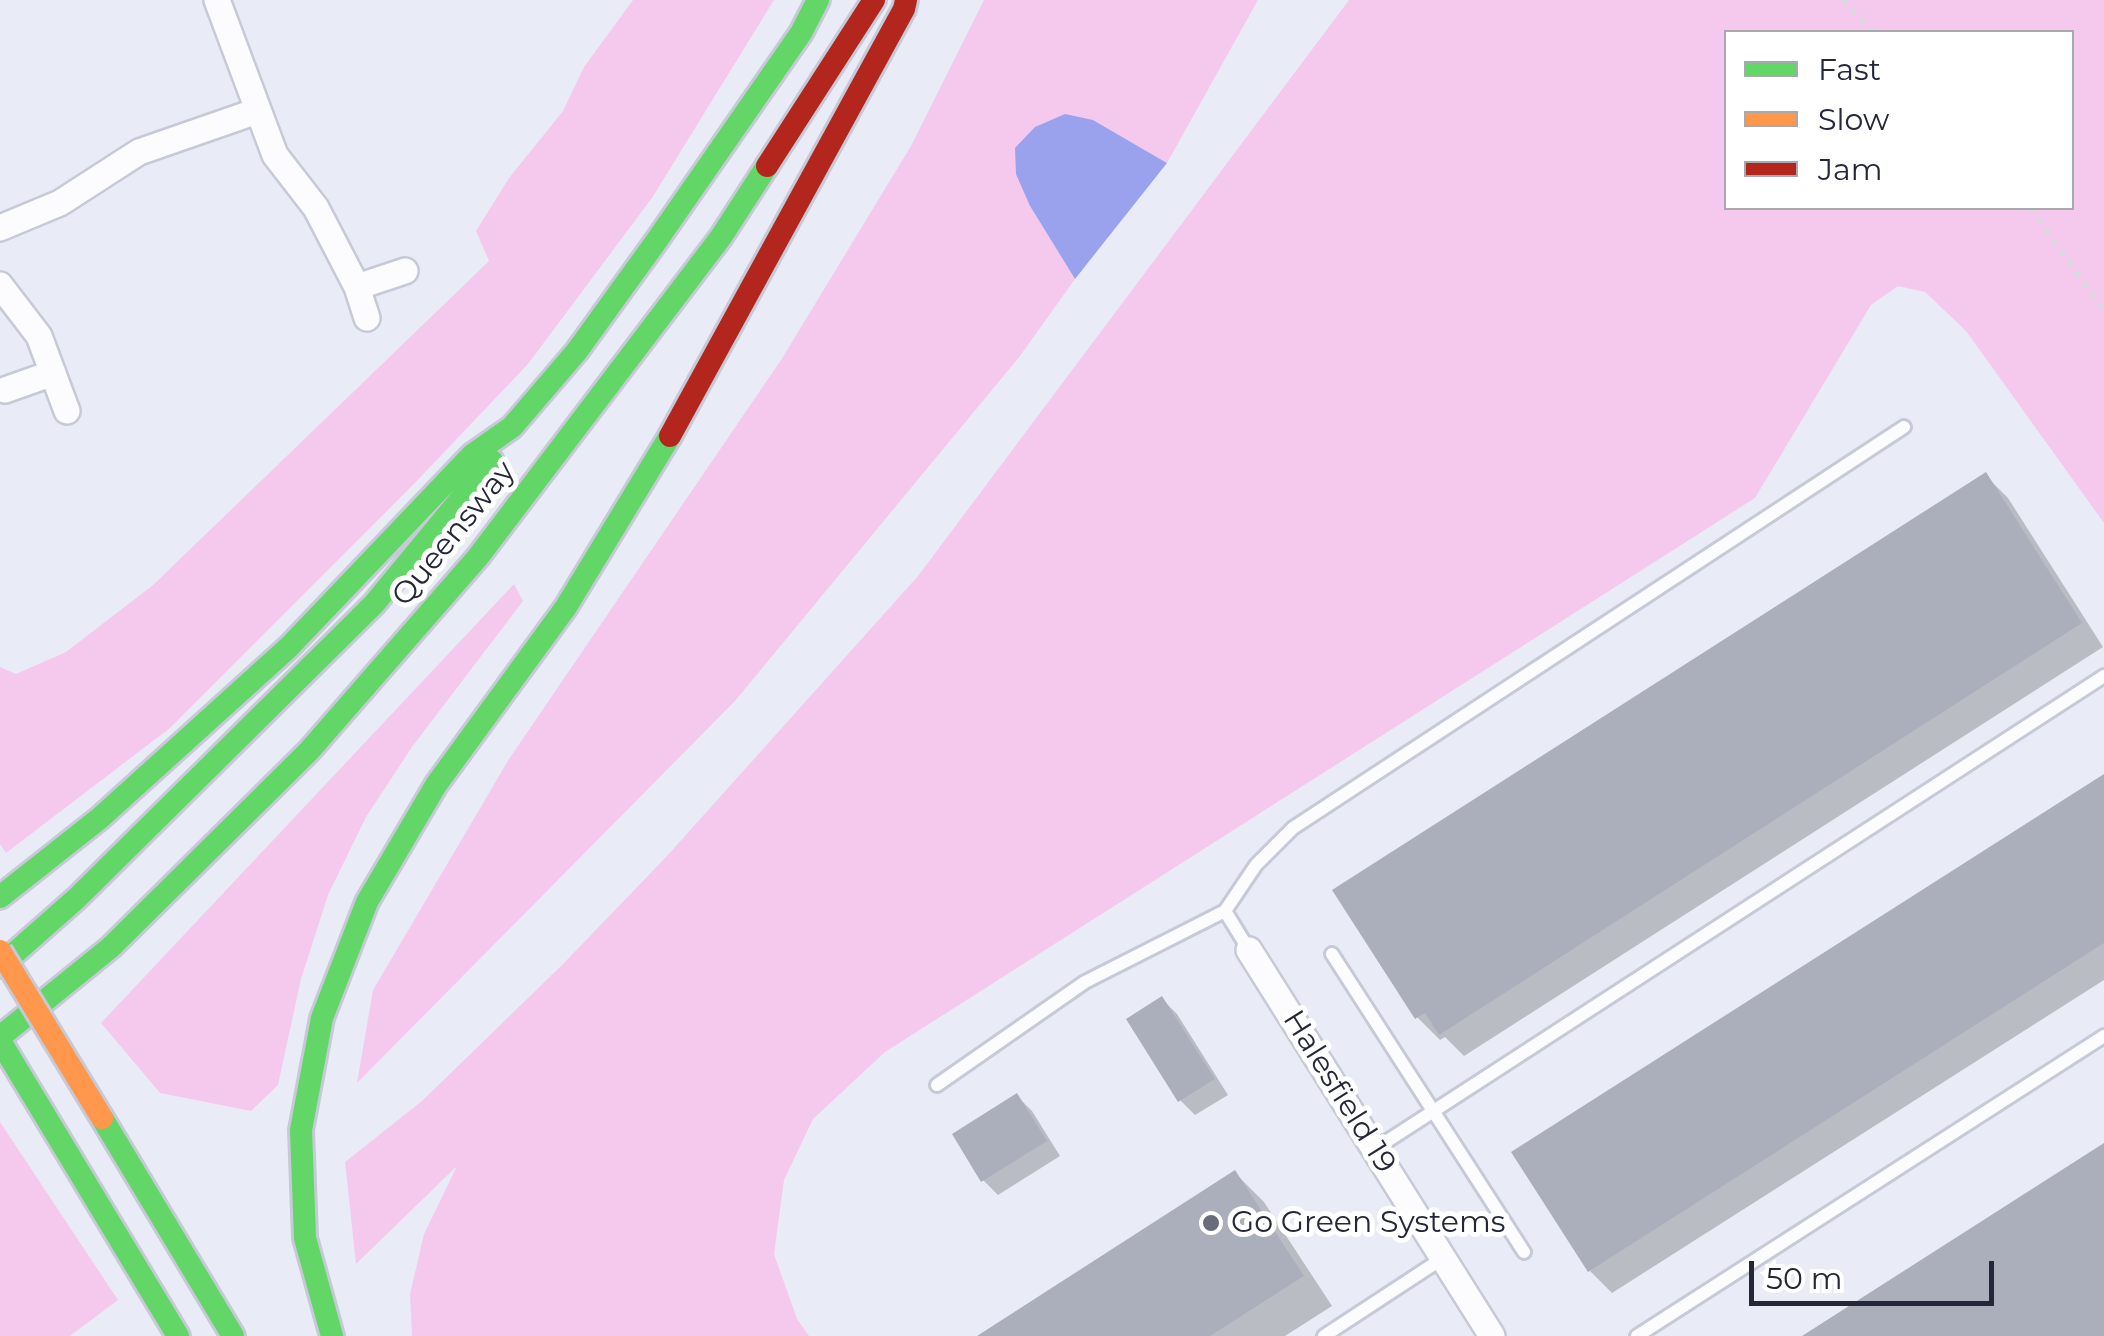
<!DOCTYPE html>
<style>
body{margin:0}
#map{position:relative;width:2104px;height:1336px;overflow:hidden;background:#e9ecf6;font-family:Montserrat,sans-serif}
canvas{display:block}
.legend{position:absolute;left:1724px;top:30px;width:350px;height:180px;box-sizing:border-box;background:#fff;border:2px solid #a7a9af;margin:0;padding:12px 18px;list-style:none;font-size:30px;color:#242738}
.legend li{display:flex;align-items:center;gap:20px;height:50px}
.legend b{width:50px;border:2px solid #a7a9af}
.scale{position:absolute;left:1749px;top:1261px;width:245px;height:45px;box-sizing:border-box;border:5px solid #242738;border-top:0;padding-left:12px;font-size:30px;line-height:35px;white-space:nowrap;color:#242738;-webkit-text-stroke:8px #fff;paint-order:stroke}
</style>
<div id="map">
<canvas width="2104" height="1336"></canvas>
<ul class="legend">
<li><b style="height:12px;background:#63d668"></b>Fast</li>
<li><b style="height:12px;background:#ff974d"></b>Slow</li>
<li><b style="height:12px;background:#b3261e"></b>Jam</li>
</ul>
<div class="scale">50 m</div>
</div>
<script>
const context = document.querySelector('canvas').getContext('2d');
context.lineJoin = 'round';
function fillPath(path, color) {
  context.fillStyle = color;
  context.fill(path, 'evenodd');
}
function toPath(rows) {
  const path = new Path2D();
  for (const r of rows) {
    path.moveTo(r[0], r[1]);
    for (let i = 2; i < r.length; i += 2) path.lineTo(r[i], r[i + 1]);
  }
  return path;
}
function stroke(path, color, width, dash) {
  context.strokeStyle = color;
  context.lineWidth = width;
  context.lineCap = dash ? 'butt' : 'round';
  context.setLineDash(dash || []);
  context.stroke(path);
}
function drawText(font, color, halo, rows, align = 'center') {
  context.font = font + ' Montserrat,sans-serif';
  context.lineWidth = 10;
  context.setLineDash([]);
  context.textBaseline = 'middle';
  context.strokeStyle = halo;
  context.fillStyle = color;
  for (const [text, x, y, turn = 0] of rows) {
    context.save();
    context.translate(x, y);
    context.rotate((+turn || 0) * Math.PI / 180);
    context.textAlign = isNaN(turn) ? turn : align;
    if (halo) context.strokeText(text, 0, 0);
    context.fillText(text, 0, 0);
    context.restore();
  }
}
fillPath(toPath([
 [633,0,774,0,652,198,528,364,412,486,170,728,6,853,0,844,0,667,16,674,66,652,153,585,489,261,476,231,509,178,563,111,584,67],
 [984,0,1258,0,1167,163,1093,120,1030,206,1075,279,1020,356,735,701,357,1083,373,990,509,759,781,360,911,146],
 [1349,0,2104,0,2104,523,1966,331,1925,292,1898,286,1871,305,1755,498,885,1052,813,1119,784,1180,774,1254,797,1319,809,1336,412,1336,410,1294,424,1234,457,1166,356,1264,345,1162,422,1101,563,964,667,856,918,576],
 [1726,32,2072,32,2072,208,1726,208],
 [514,584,523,601,412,747,366,817,328,895,301,979,278,1085,251,1111,160,1093,101,1023],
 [0,1122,118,1300,70,1336,0,1336]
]), '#f5c9ee');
fillPath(toPath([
 [1065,114,1093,120,1167,163,1075,279,1030,206,1016,174,1015,148,1035,127]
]), '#9aa2ee');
fillPath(toPath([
 [1985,475,2008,498,2103,647,1464,1056,1445,1037,1440,1040,1417,1017],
 [2104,777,2104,980,1612,1293,1590,1271],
 [1162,999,1177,1014,1228,1095,1195,1115,1180,1100],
 [1017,1096,1032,1111,1060,1156,998,1195,983,1180],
 [1235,1173,1264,1202,1332,1306,1285,1336,992,1336]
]), '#0003');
fillPath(toPath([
 [1986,472,2082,623,1439,1035,1425,1013,1415,1019,1332,890],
 [2104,774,2104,943,1588,1272,1511,1152],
 [1162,996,1215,1079,1178,1102,1126,1019],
 [1017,1093,1047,1141,981,1182,952,1134],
 [2104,1143,2104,1336,1802,1336],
 [1235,1170,1304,1276,1210,1336,977,1336]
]), '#abaebb');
const lane = toPath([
 [1249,950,1225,911,1256,865,1293,828,1904,427],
 [1332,954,1524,1252],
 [937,1085,1085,982,1225,911],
 [1375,1149,2104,676],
 [1324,1336,1443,1258],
 [1637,1336,2104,1036]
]);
const street = toPath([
 [217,0,275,155,316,208,357,287,367,318],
 [0,228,60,203,139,152,257,111],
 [0,285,39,336,67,411],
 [357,287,405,271],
 [5,390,53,373],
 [1249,950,1492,1336]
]);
const fast = toPath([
 [0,897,100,818,289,647,472,455,512,427,577,351,655,243,801,33,818,0],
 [0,966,77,898,374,604,492,461],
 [0,1037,111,947,309,751,478,557,721,237,767,166],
 [0,1041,178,1336],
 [102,1118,233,1336],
 [332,1336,305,1238,301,1130,322,1018,367,902,436,785,566,607,670,436]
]);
const jam = toPath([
 [767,166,874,0],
 [670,436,904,9,906,0]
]);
stroke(lane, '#c6c9d6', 18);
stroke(street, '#c6c9d6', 30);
stroke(fast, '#c6c9d6', 28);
stroke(jam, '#c6c9d6', 28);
stroke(toPath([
 [1843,0,1873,32],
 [2031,208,2104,311]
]), '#d9dadd', 6, [5, 8]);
stroke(lane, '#fcfcfe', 12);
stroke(street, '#fcfcfe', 25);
stroke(fast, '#63d668', 22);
stroke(jam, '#b3261e', 22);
const slowBridge = toPath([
 [0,951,102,1118]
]);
stroke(slowBridge, '#c6c9d6', 28, []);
stroke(slowBridge, '#ff974d', 22);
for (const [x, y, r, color] of [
 [1211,1223,10,"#696c7a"]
]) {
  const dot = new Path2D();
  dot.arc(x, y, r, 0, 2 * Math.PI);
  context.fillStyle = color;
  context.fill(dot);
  stroke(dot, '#fff', 4);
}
drawText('30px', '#242738', '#fff', [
 ["Queensway",454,534,-51],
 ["Halesfield 19",1339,1092,58]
]);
drawText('30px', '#242738', '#fff', [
 ["Go Green Systems",1231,1223]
], 'left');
</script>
